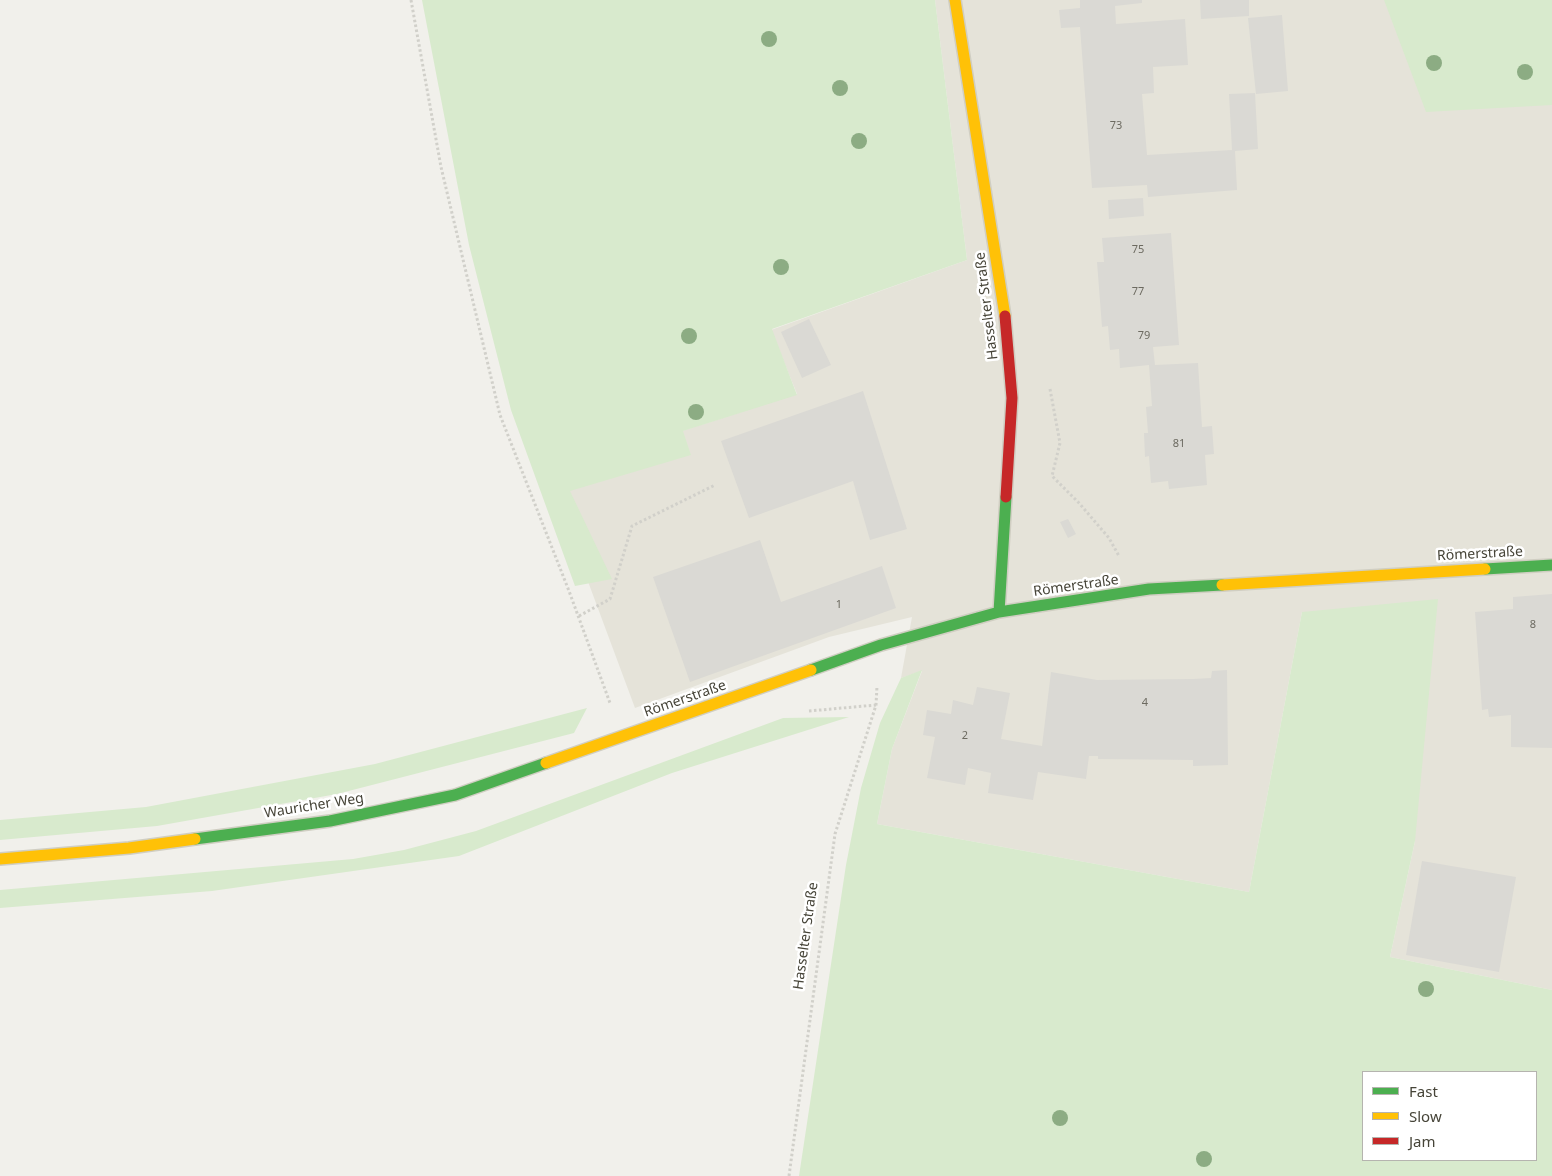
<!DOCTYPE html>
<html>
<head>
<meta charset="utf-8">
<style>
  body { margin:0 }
  #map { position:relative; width:1552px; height:1176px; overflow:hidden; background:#f1f0eb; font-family:"Noto Sans",sans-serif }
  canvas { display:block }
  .legend { position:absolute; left:1362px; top:1071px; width:175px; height:90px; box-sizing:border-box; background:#fff; border:1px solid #b5b4af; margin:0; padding:6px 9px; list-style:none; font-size:15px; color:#464438 }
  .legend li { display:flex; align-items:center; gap:10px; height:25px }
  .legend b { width:25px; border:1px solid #b5b4af }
</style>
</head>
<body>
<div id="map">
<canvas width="1552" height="1176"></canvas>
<ul class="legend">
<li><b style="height:6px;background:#4caf50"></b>Fast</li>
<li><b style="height:6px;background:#ffc107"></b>Slow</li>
<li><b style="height:6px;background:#c62828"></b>Jam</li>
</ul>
</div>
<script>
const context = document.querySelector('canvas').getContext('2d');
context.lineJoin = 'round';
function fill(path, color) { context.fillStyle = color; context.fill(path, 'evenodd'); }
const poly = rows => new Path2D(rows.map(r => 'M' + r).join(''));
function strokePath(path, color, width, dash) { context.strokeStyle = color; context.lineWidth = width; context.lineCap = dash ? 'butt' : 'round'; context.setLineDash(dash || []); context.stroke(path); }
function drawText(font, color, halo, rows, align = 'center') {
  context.font = font + ' "Noto Sans",sans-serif'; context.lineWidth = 5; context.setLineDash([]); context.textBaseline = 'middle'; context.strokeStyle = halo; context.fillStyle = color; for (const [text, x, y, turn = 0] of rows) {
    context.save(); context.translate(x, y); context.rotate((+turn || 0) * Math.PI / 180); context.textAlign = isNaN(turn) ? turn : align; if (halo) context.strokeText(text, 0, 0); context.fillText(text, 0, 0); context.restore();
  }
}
const residential = poly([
  [935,0,1552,0,1552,990,1390,957,1415,841,1302,612,1249,892,877,824,892,749,922,671,901,678,912,617,829,637,635,708,548,474,797,394,771,330,967,260]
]);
const green = poly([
  [422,0,935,0,967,260,772,329,797,395,683,431,691,455,570,491,612,579,575,586,511,410,469,245],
  [1384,0,1552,0,1552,105,1426,112],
  [1438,599,1415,841,1390,957,1552,990,1552,1176,799,1176,846,865,861,788,880,723,901,678,922,670,892,749,877,824,1249,892,1302,612],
  [1363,1072,1536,1072,1536,1160,1363,1160],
  [587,708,574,733,337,794,157,826,0,840,0,820,146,807,375,764],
  [849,717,672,773,459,856,212,891,0,908,0,890,353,859,404,850,476,831,783,718]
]);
const building = poly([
  [1080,0,1142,0,1142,3,1115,6,1116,24,1185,19,1188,65,1153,67,1154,93,1142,94,1147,155,1232,150,1229,94,1255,93,1258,149,1235,151,1237,190,1148,197,1147,185,1092,188,1080,27,1061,28,1059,10,1080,8],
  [1200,0,1249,0,1249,16,1201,19],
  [1282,15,1288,91,1256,94,1248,18],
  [1143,198,1144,216,1109,219,1108,200],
  [1171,233,1179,345,1153,347,1155,365,1198,363,1202,427,1212,426,1214,454,1205,455,1207,485,1169,489,1168,481,1151,483,1149,456,1145,457,1144,433,1148,433,1146,407,1152,406,1149,365,1120,368,1119,349,1110,350,1108,326,1102,327,1097,262,1104,262,1102,238],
  [809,319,831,365,802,378,781,332],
  [863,391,907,529,870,540,853,481,749,518,721,441],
  [1068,519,1076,534,1068,538,1060,522],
  [760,540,781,602,882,566,896,608,690,682,653,577],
  [1552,594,1552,748,1511,747,1511,715,1489,717,1488,709,1482,710,1475,612,1513,609,1513,597],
  [1227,670,1228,765,1193,766,1193,760,1098,759,1098,756,1089,756,1086,779,1038,772,1033,800,988,793,991,773,968,768,965,785,927,778,935,737,923,735,927,710,951,714,953,700,973,705,977,687,1010,693,1001,739,1042,746,1051,672,1097,680,1193,679,1211,678,1212,671],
  [1422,861,1516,877,1499,972,1406,955]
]);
const path = poly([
  [411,0,441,167,500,415,569,591,610,703],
  [1050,389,1060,443,1052,476,1079,503,1109,538,1119,556],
  [579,616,610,599,632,526,715,485],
  [809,711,876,705],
  [789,1176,835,834,876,705,877,686]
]);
const fast = poly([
  [1485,569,1552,565],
  [999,612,1006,497],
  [811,670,881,645,999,612,1149,589,1222,585],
  [195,839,330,821,455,795,546,763]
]);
const slow = poly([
  [955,0,1005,316],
  [1222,585,1485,569],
  [546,763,811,670],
  [0,859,129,848,195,839]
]);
const jam = poly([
  [1005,316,1012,398,1006,497]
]);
const trees = [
  [769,39],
  [1434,63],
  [1525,72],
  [840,88],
  [859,141],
  [781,267],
  [689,336],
  [696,412],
  [1426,989],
  [1060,1118],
  [1204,1159]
];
const numberNames = [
  ["73",1116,126],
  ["75",1138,250],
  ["77",1138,292],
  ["79",1144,336],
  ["81",1179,444],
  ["1",839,605],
  ["8",1533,625],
  ["4",1145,703],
  ["2",965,736]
];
const streetNames = [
  ["Hasselter Straße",987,306,-97],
  ["Römerstraße",1480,554,-3],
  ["Römerstraße",1076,586,-8],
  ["Römerstraße",685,699,-19],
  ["Wauricher Weg",314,806,-9],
  ["Hasselter Straße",806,936,-82]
];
fill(residential, '#e5e3d9');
fill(green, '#d8eacd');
fill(building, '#dad9d4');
strokePath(fast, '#d0cec2', 14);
strokePath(slow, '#d0cec2', 14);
strokePath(jam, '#d0cec2', 14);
strokePath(path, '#d1d0ca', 3, [2.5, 2.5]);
strokePath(fast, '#4caf50', 11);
strokePath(slow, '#ffc107', 11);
strokePath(jam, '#c62828', 11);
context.fillStyle = '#8cac83';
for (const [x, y] of trees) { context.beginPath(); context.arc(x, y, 8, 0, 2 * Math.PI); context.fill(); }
drawText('11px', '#6c6a60', null, numberNames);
drawText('14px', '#464438', '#fff', streetNames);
</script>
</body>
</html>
